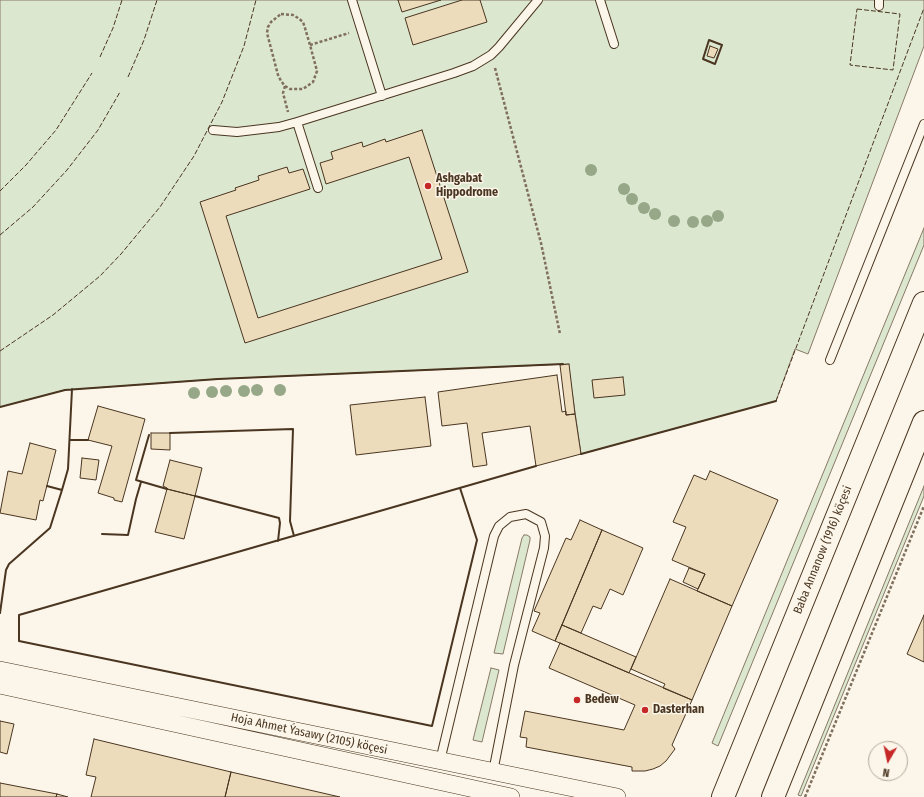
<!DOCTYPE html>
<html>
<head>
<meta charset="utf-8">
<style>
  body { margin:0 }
  #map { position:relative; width:924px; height:797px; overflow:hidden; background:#fbf6e9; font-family:"Fira Sans Condensed",sans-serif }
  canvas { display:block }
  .north { position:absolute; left:868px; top:741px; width:40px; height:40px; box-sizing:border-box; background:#fbf6e9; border:1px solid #b4a999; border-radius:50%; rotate:189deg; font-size:11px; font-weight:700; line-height:16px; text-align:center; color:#4a3520 }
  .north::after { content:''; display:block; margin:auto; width:14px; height:18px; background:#c62828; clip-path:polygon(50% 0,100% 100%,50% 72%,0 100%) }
</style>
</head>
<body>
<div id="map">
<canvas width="924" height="797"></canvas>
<div class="north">N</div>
</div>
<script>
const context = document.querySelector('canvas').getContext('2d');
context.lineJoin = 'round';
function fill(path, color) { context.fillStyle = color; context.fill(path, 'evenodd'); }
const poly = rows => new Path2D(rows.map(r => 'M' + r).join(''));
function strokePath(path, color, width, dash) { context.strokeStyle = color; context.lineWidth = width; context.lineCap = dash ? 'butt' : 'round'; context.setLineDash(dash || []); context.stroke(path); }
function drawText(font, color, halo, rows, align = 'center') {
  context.font = font + ' "Fira Sans Condensed",sans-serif'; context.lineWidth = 3; context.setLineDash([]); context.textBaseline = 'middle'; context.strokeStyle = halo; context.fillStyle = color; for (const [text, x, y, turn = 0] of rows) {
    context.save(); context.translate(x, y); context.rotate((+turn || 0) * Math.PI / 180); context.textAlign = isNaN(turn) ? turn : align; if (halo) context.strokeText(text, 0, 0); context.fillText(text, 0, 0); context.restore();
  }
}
const green = poly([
  [0,0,924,0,924,46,808,354,795,349,776,401,581,454,568,364,218,379,65,390,0,407,0,0],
  [924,228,924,245,718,746,712,743,924,228],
  [924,486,924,496,801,796,798,795,924,486],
  [524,535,527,535,530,537,530,540,503,654,494,653,522,538,524,535],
  [491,668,499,670,482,742,473,740,491,668]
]);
const building = poly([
  [398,0,441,0,402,12,398,0],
  [462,0,480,0,487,22,413,45,405,18,462,0],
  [710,46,718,49,714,58,707,56,710,46],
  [422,130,468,272,245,343,200,202,236,190,235,188,259,180,258,176,287,167,289,173,303,169,310,189,226,216,258,318,442,259,409,157,326,184,320,163,333,159,331,152,362,142,363,147,385,139,386,142,422,130],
  [569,364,575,414,566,415,560,365,569,364],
  [557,375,562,412,566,411,566,415,575,414,581,454,536,466,530,426,482,433,487,465,473,467,467,423,442,426,438,392,557,375],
  [623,377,625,395,594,398,592,380,623,377],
  [425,397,431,446,356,455,350,405,425,397],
  [98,406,145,419,122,502,114,500,114,498,98,493,112,446,88,440,98,406],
  [151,433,170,433,170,450,151,449,151,433],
  [30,443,56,450,43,501,40,500,36,520,0,513,8,471,22,474,30,443],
  [82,458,99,460,96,480,80,478,82,458],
  [170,460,202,468,195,496,167,489,167,488,163,486,170,460],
  [710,471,778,500,732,606,697,591,705,574,672,560,686,527,673,522,694,475,706,480,710,471],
  [167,489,195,496,184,539,155,532,167,489],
  [580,520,602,530,555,641,532,631,540,613,534,611,566,538,571,540,580,520],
  [602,530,643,548,623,595,610,589,601,609,593,606,581,633,562,625,602,530],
  [689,568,705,574,698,589,683,582,689,568],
  [670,579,732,606,692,700,663,688,665,684,631,669,670,579],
  [924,615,924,662,907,654,924,615],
  [562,625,636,657,629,673,555,641,562,625],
  [560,643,692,700,672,745,675,749,666,761,660,766,653,769,645,771,632,771,632,767,526,747,527,738,520,737,525,711,624,730,635,705,549,668,560,643],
  [0,721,14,724,7,754,0,752,0,721],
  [94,739,231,772,225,797,91,797,96,777,86,775,94,739],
  [231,772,340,797,225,797,231,772],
  [0,783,57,794,56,797,0,797,0,783],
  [57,794,68,797,56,797,57,794]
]);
const path = poly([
  [281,14,293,15,298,18,303,22,305,28,310,45,317,71,313,82,303,89,290,89,285,86,281,81,278,75,267,33,268,27,271,22,281,14],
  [310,45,349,33],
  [495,68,541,243,560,334],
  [285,86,283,93,288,112],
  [805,797,924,506]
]);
const lane = poly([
  [352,0,382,96],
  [600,0,614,44],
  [879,6,879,0],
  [297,122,318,188],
  [213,130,237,132,279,127,297,122,454,73,473,66,491,55,499,47,538,0],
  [830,360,924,124],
  [440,761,494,536,499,526,510,517,526,514,541,522,545,536,544,548,514,665,493,772]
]);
const street = poly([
  [0,670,617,797],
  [0,685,511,797]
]);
const primary = poly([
  [723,797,924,303],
  [773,797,924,422]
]);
const fence = poly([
  [857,9,900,14,893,70,850,65,857,9],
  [100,57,113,28,122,0],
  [128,77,144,40,157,0],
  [0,191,26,165,56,130,92,73],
  [0,235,33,207,67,170,98,130,120,92],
  [0,351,53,315,100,276,121,254,160,207,194,156,222,102,244,46,256,0],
  [776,401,924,8]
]);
const wall = poly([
  [709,40,722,45,715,64,703,59,709,40],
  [0,407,65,390,218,379,563,364],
  [170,433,293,429,290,521,294,536],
  [149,435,136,480,167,489],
  [70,440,88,440],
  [581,454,776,401],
  [47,486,62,490],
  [460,488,477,540,432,726,19,641,19,615,536,466],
  [195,496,279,518,280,523,278,541],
  [102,534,128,535,136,499,141,482],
  [0,613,6,570,9,564,50,528,62,490,68,469,72,389]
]);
const trees = [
  [591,170],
  [624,189],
  [632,199],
  [644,208],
  [655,214],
  [718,216],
  [674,221],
  [707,221],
  [693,222],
  [257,390],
  [280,390],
  [226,391],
  [244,391],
  [212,392],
  [194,393]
];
const markers = [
  [428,186,4,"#c62828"],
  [577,700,4,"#c62828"],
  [645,710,4,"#c62828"]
];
const poiNames = [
  ["Ashgabat",436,179],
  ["Hippodrome",436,193],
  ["Bedew",585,700],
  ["Dasterhan",653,710]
];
const streetNames = [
  ["Baba Annanow (1916) köçesi",823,550,-68],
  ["Hoja Ahmet Ýasawy (2105) köçesi",309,734,12]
];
fill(green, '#dce7d0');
strokePath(green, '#887966', 1);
fill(building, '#ecdcbc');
strokePath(building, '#4a3520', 1);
strokePath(lane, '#4a3520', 10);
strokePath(street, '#4a3520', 18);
strokePath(primary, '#4a3520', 24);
strokePath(path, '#7f6f5c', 2.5, [3, 2]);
strokePath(lane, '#fbf6e9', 8);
strokePath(street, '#fbf6e9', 17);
strokePath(primary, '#fbf6e9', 22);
strokePath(fence, '#4a3520', 1, [5, 2]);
strokePath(wall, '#4a3520', 2);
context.fillStyle = '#96a887';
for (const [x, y] of trees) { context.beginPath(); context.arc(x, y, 6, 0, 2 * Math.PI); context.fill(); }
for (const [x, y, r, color] of markers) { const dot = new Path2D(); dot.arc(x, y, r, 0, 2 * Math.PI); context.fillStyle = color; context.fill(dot); strokePath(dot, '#fbf6e9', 1.5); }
drawText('bold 12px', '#4a3520', '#fbf6e9', poiNames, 'left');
drawText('12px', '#4a3520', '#fbf6e9', streetNames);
</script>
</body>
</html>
